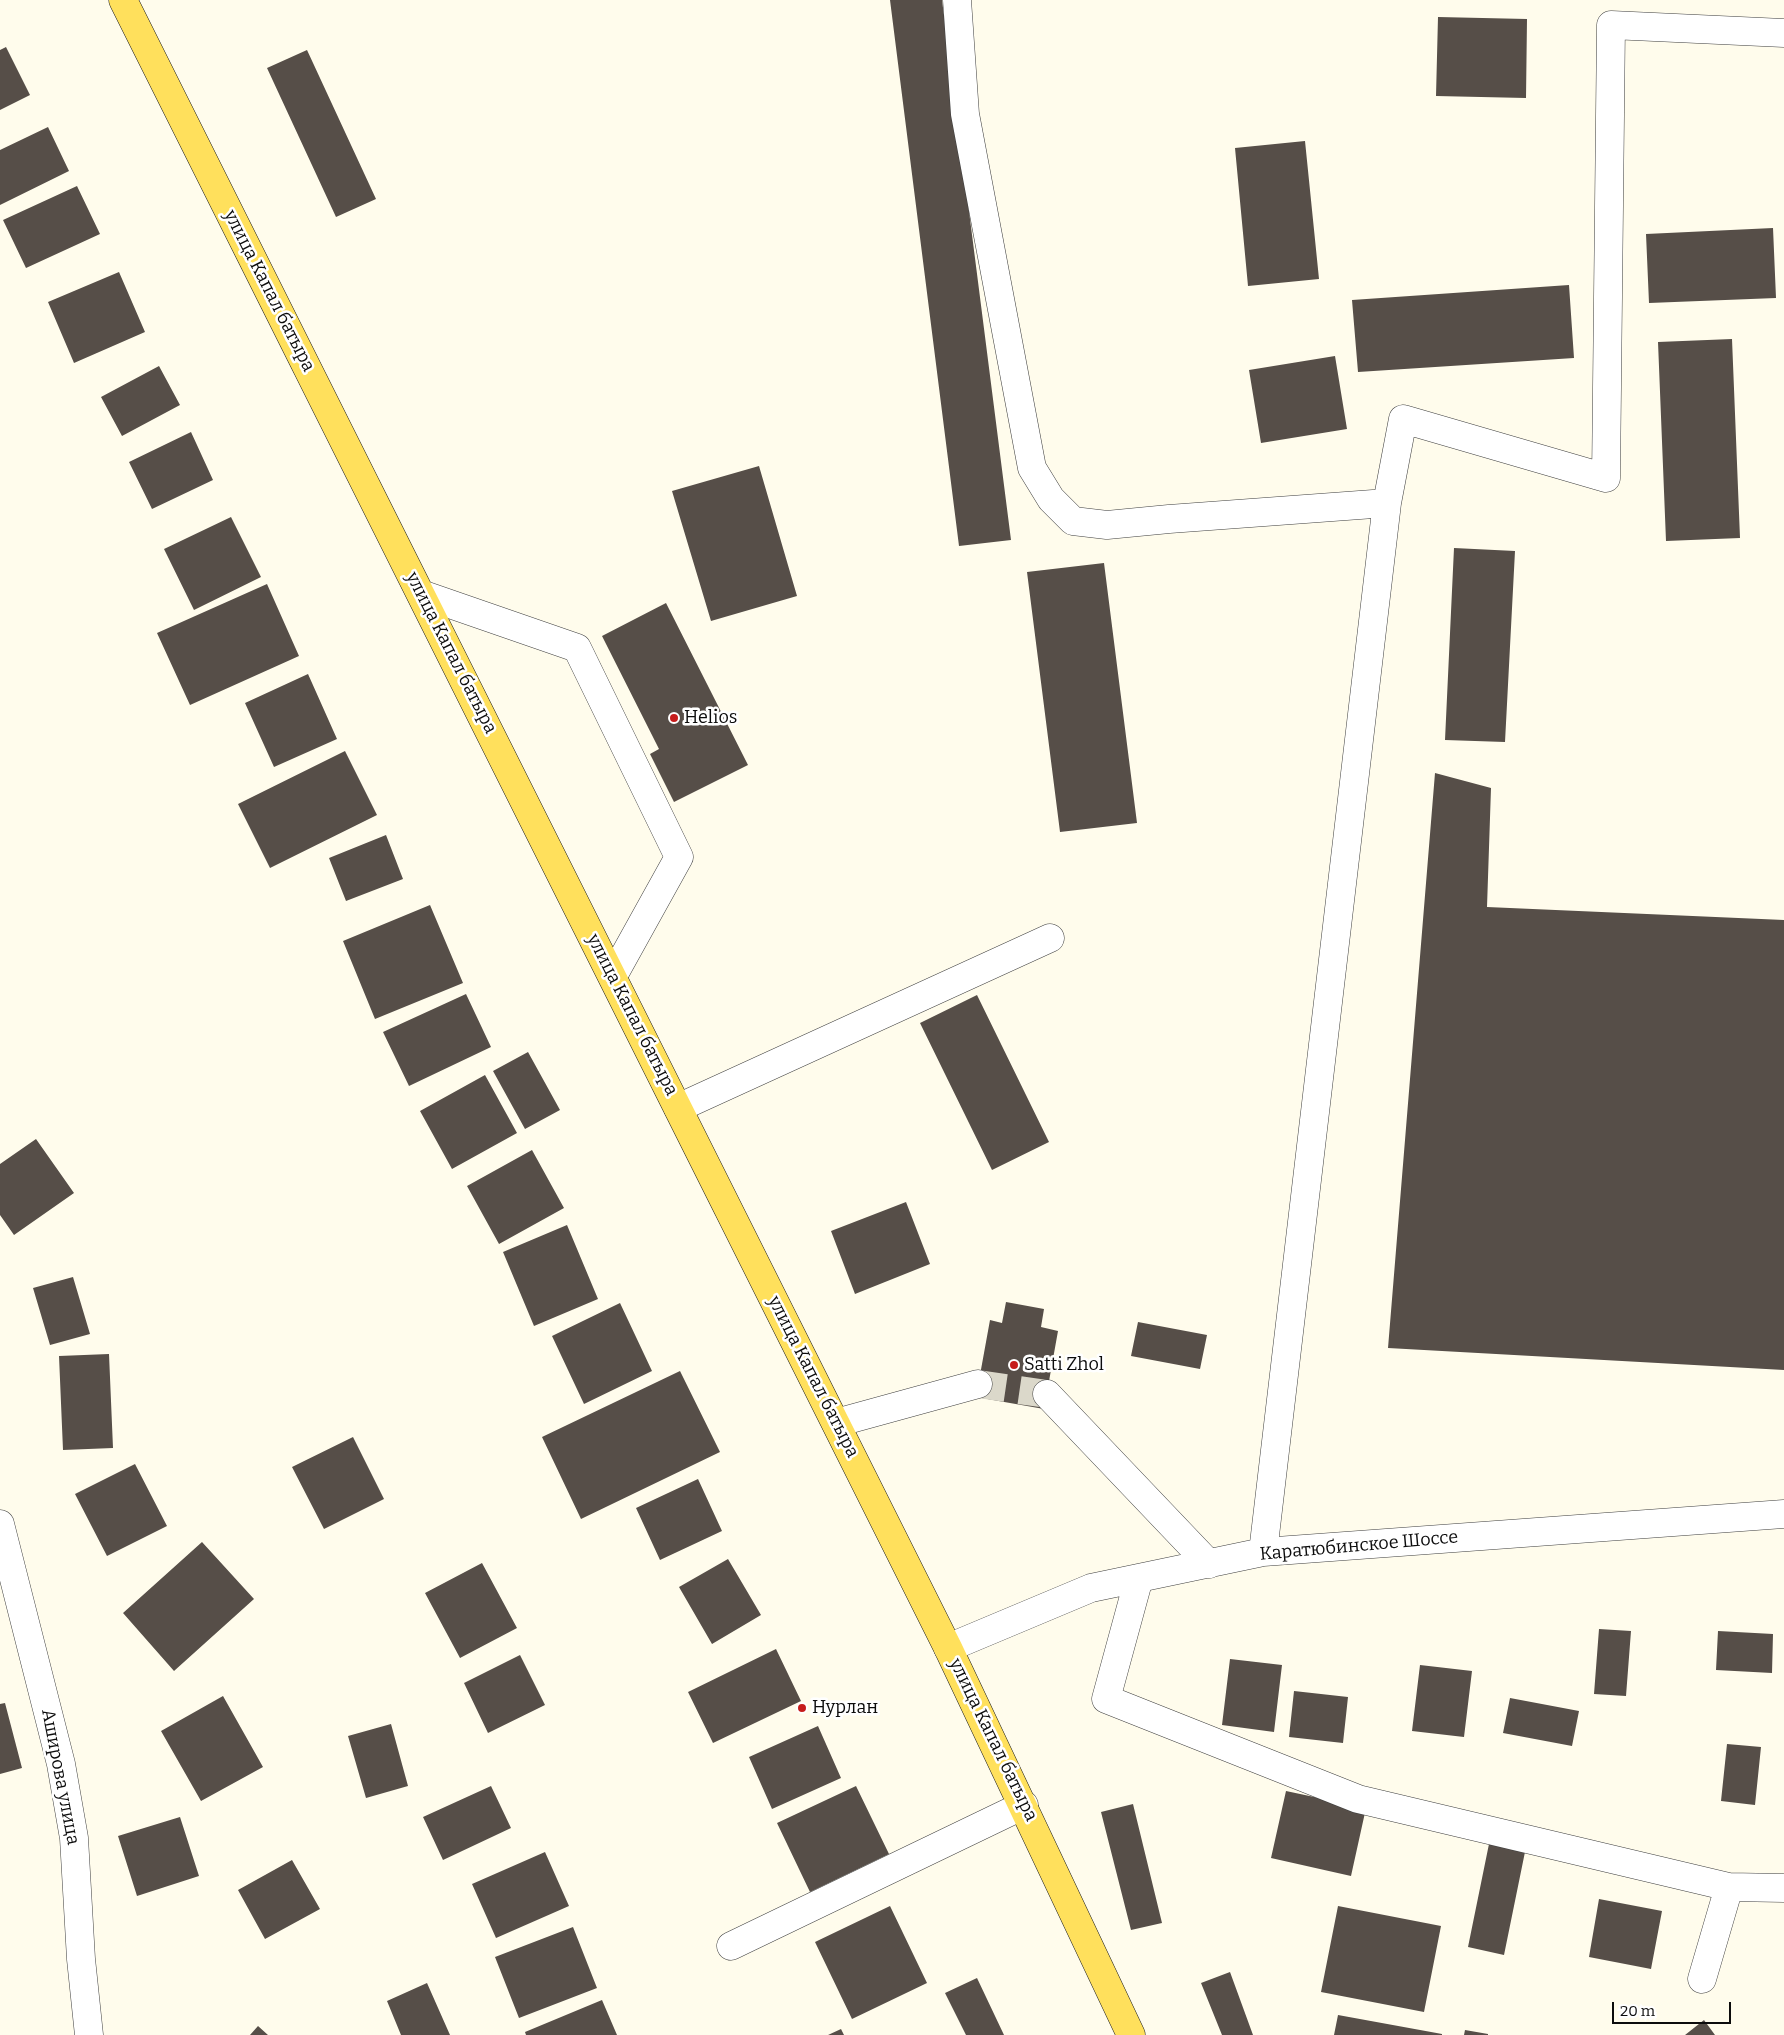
<!DOCTYPE html>
<html>
<head>
<meta charset="utf-8">
<style>
  body { margin:0 }
  #map { position:relative; width:1784px; height:2035px; overflow:hidden; background:#fffcec; font-family:Bitter,serif }
  canvas { display:block }
  .scale { position:absolute; left:1612px; top:2002px; width:119px; height:22px; box-sizing:border-box; border:2px solid #0c0c0c; border-top:0; padding-left:6px; font-size:15px; line-height:18px; white-space:nowrap; color:#0c0c0c; -webkit-text-stroke:4px #fff; paint-order:stroke }
</style>
</head>
<body>
<div id="map">
<canvas width="1784" height="2035"></canvas>
<div class="scale">20 m</div>
</div>
<script>
const context = document.querySelector('canvas').getContext('2d');
context.lineJoin = 'round';
function fill(path, color) { context.fillStyle = color; context.fill(path, 'evenodd'); }
const poly = rows => new Path2D(rows.map(r => 'M' + r).join(''));
function strokePath(path, color, width, dash) { context.strokeStyle = color; context.lineWidth = width; context.lineCap = dash ? 'butt' : 'round'; context.setLineDash(dash || []); context.stroke(path); }
function drawText(font, color, halo, rows, align = 'center') {
  context.font = font + ' Bitter,serif'; context.lineWidth = 5; context.setLineDash([]); context.textBaseline = 'middle'; context.strokeStyle = halo; context.fillStyle = color; for (const [text, x, y, turn = 0] of rows) {
    context.save(); context.translate(x, y); context.rotate((+turn || 0) * Math.PI / 180); context.textAlign = isNaN(turn) ? turn : align; if (halo) context.strokeText(text, 0, 0); context.fillText(text, 0, 0); context.restore();
  }
}
const building = poly([
  [890,0,942,0,1011,540,959,546],
  [1438,17,1527,19,1526,98,1436,96],
  [6,47,30,95,0,110,0,50],
  [307,50,376,199,336,217,267,68],
  [48,127,69,171,0,205,0,150],
  [1305,141,1319,279,1248,286,1235,148],
  [77,186,100,234,26,268,3,220],
  [1773,228,1776,298,1649,303,1646,234],
  [119,272,145,332,74,363,48,302],
  [1569,285,1574,358,1358,372,1352,300],
  [1732,339,1740,538,1666,541,1658,342],
  [1335,356,1347,429,1261,443,1249,370],
  [159,366,180,405,122,436,101,397],
  [191,432,213,480,152,509,129,462],
  [759,466,797,596,711,621,672,491],
  [231,517,261,577,194,610,164,549],
  [1454,548,1515,551,1505,742,1445,740],
  [1104,563,1137,823,1060,832,1027,572],
  [267,584,299,656,190,705,157,633],
  [666,603,748,765,674,802,650,754,659,749,602,636],
  [308,674,337,739,274,767,245,703],
  [345,751,377,815,270,868,238,804],
  [1435,773,1491,788,1487,907,1784,920,1784,1370,1388,1348],
  [386,835,403,879,346,901,329,858],
  [430,905,463,983,375,1019,343,941],
  [466,994,491,1047,409,1086,383,1032],
  [977,995,1049,1142,992,1170,920,1023],
  [528,1052,560,1110,525,1129,493,1071],
  [485,1075,517,1133,452,1169,420,1111],
  [36,1139,74,1193,14,1235,0,1215,0,1164],
  [532,1150,564,1208,499,1244,467,1186],
  [906,1202,930,1264,855,1294,831,1231],
  [567,1225,598,1299,534,1326,503,1252],
  [73,1277,90,1334,50,1345,33,1288],
  [1006,1302,1044,1309,1041,1327,1058,1331,1044,1409,976,1397,990,1320,1002,1323],
  [620,1303,652,1371,584,1404,552,1336],
  [1138,1322,1207,1335,1200,1369,1131,1356],
  [109,1354,113,1448,63,1450,59,1356],
  [680,1371,720,1452,581,1519,542,1437],
  [353,1437,384,1499,324,1529,292,1467],
  [135,1464,167,1526,107,1556,75,1494],
  [698,1479,722,1531,660,1560,636,1508],
  [202,1542,254,1599,174,1671,123,1613],
  [728,1559,761,1615,712,1644,679,1587],
  [482,1563,517,1628,460,1658,425,1593],
  [1599,1629,1631,1631,1626,1696,1594,1694],
  [1718,1631,1773,1634,1772,1673,1716,1670],
  [776,1649,801,1701,713,1743,688,1692],
  [520,1655,545,1705,488,1733,464,1683],
  [1230,1659,1282,1665,1274,1732,1222,1725],
  [1420,1665,1472,1671,1464,1737,1412,1731],
  [1294,1691,1348,1697,1343,1743,1289,1737],
  [223,1696,263,1767,201,1801,161,1731],
  [1510,1698,1579,1711,1572,1746,1503,1733],
  [5,1703,22,1768,0,1774,0,1704],
  [391,1724,408,1786,366,1798,348,1736],
  [818,1726,841,1778,772,1809,749,1757],
  [1727,1744,1761,1747,1755,1805,1721,1801],
  [491,1786,511,1828,443,1860,423,1817],
  [856,1786,889,1854,810,1892,777,1823],
  [1286,1791,1366,1808,1351,1876,1271,1858],
  [1133,1804,1162,1923,1131,1930,1101,1812],
  [180,1817,199,1876,137,1896,118,1836],
  [1490,1839,1526,1847,1504,1955,1468,1947],
  [545,1852,569,1906,496,1938,472,1884],
  [292,1860,320,1909,265,1939,238,1890],
  [1599,1899,1662,1911,1651,1969,1589,1957],
  [890,1906,927,1983,852,2019,815,1942],
  [1338,1906,1441,1926,1424,2012,1321,1992],
  [573,1927,597,1988,519,2018,495,1957],
  [1230,1972,1253,2035,1222,2035,1201,1983],
  [977,1978,1004,2035,966,2035,945,1993],
  [427,1983,450,2035,401,2035,387,2001],
  [602,2000,617,2035,526,2035,525,2032],
  [1338,2015,1442,2034,1442,2035,1334,2035],
  [1704,2020,1715,2035,1685,2035],
  [258,2026,268,2035,250,2035],
  [841,2029,844,2035,828,2035],
  [1465,2030,1488,2034,1488,2035,1464,2035]
]);
const minorTunnel = poly([
  [978,1384,1047,1394]
]);
const minor = poly([
  [957,0,965,114,1032,468,1051,499,1073,521,1107,525,1169,519,1387,503],
  [421,594,577,648,679,857,613,976],
  [678,1108,1050,938],
  [1047,1394,1209,1564],
  [836,1423,978,1384],
  [0,1524,61,1764,74,1838,81,1959,89,2035],
  [1263,1552,1387,503,1403,419,1606,478,1611,25,1784,33],
  [1139,1578,1106,1699,1358,1799,1729,1887,1784,1888],
  [948,1648,1091,1588,1263,1552,1784,1514],
  [731,1946,1024,1805],
  [1702,1979,1729,1887]
]);
const major = poly([
  [123,0,948,1648,1131,2035]
]);
const markers = [
  [674,718,5,"#c61c1b"],
  [1014,1365,5,"#c61c1b"],
  [802,1708,5,"#c61c1b"]
];
const streetNames = [
  ["улица Капал батыра",269,291,63],
  ["улица Капал батыра",451,653,63],
  ["улица Капал батыра",632,1015,63],
  ["улица Капал батыра",813,1377,63],
  ["Каратюбинское Шоссе",1359,1546,-5],
  ["улица Капал батыра",993,1740,64],
  ["Аширова улица",60,1777,79]
];
const poiNames = [
  ["Helios",684,718],
  ["Satti Zhol",1024,1365],
  ["Нурлан",812,1708]
];
fill(building, '#564e48');
strokePath(minorTunnel, '#dbd8ca', 28, [28, 14]);
strokePath(minor, '#3f3f3f', 29);
strokePath(major, '#1d1d1d', 29);
strokePath(minor, '#fff', 28);
strokePath(major, '#ffe05c', 28);
for (const [x, y, r, color] of markers) { const dot = new Path2D(); dot.arc(x, y, r, 0, 2 * Math.PI); context.fillStyle = color; context.fill(dot); strokePath(dot, '#fff', 2); }
drawText('18px', '#0c0c0c', '#fff', streetNames);
drawText('18px', '#0c0c0c', '#fff', poiNames, 'left');
</script>
</body>
</html>
